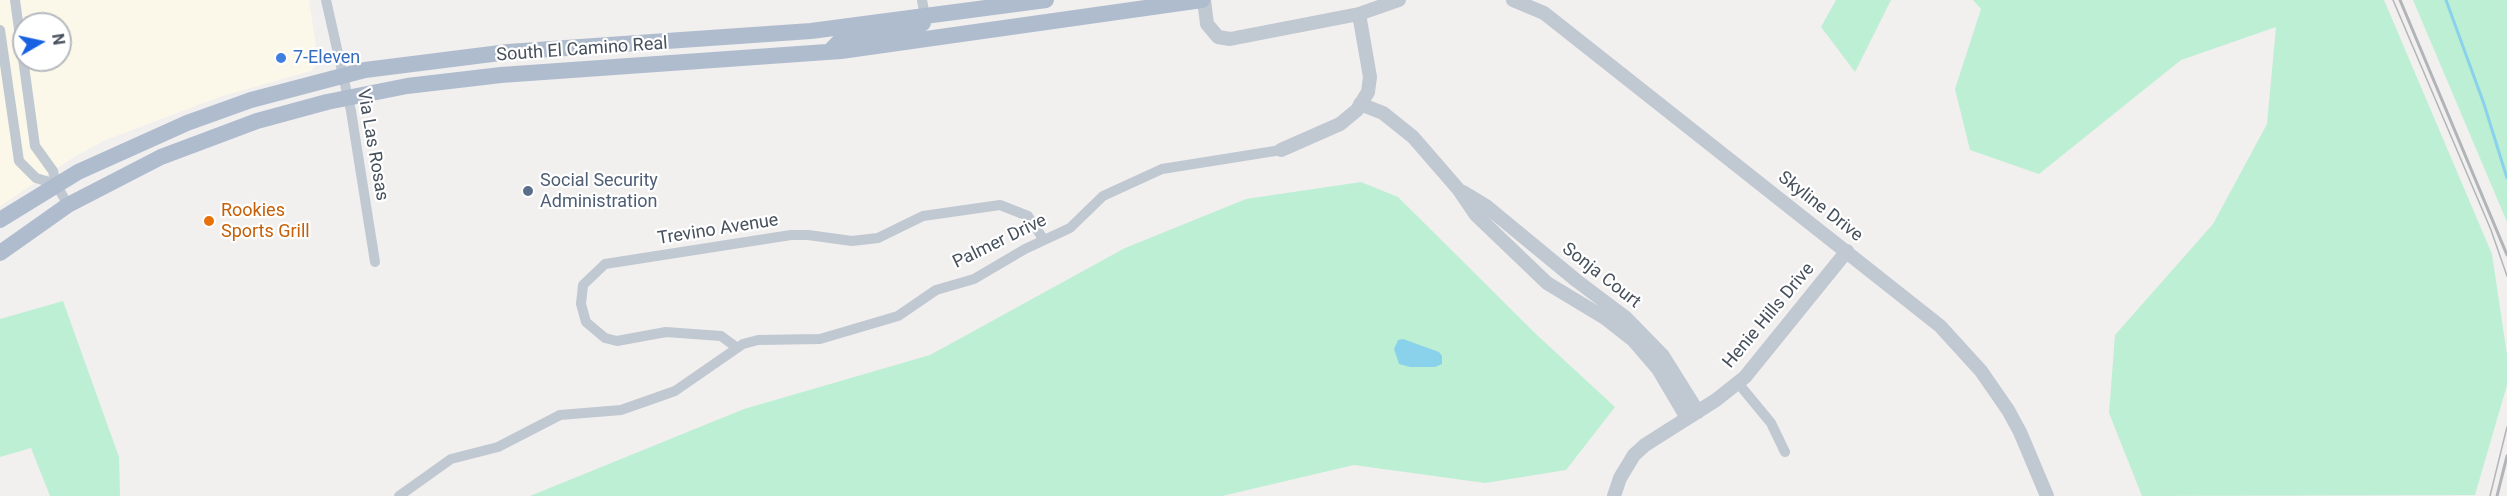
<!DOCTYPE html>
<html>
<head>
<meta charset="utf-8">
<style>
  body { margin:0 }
  #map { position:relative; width:2507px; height:496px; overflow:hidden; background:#f2efef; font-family:Roboto,sans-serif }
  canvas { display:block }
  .north { position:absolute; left:12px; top:12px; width:60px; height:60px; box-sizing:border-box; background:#fff; border:2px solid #b5b9be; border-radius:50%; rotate:81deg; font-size:16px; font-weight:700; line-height:24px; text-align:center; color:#47515d }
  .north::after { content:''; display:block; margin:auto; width:21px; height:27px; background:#1862e2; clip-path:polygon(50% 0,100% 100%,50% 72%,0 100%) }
</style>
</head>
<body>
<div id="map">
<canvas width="2507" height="496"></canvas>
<div class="north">N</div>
</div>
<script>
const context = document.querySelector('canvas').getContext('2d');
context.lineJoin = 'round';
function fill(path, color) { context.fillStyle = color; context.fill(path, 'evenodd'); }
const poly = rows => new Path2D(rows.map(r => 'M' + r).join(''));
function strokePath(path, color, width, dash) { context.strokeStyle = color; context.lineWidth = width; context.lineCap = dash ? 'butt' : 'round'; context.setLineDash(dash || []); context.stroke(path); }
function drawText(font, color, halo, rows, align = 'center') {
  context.font = font + ' Roboto,sans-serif'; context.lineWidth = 4.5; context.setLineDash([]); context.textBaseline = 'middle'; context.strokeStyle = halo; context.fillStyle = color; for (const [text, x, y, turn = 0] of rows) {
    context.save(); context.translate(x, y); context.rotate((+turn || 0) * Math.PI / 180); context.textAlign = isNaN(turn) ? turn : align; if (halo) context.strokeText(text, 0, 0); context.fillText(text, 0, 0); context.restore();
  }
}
const commercial = poly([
  [0,0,309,0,318,60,311,71,222,96,103,141,74,157,0,206],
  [24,24,60,24,60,60,24,60]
]);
const green = poly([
  [1836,0,1891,0,1855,72,1821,27],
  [1973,0,2384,0,2492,254,2507,355,2507,385,2475,495,2142,496,2109,413,2115,335,2213,224,2267,124,2276,27,2181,60,2039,174,1970,150,1955,89,1981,9],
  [2413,0,2507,0,2507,222],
  [1361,182,1398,197,1538,336,1615,407,1566,470,1485,483,1354,465,1222,496,530,496,744,409,930,355,1125,248,1246,199],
  [63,301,119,457,120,496,50,496,31,448,0,457,0,319]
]);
const water = poly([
  [1403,339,1439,352,1442,356,1442,364,1435,367,1410,367,1399,364,1394,349,1398,340]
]);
const stream = poly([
  [2446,0,2484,104,2507,178]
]);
const minor = poly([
  [15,0,35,146,53,171,56,184,68,205],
  [326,0,351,111,375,262],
  [922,0,925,16],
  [0,30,19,161,36,178,56,184],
  [736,347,721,336,666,332,617,341,605,338,586,322,581,304,583,285,605,264,791,235,808,235,852,241,878,238,923,216,1000,205,1028,216,1044,240],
  [1738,383,1771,423,1785,452],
  [399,496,451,459,498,447,560,415,621,410,675,391,743,344,758,340,820,339,898,316,936,290,974,279,1025,249,1070,228,1103,196,1162,169,1281,150]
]);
const tertiary = poly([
  [1204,0,1207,24,1218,37,1230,39,1359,14,1399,0],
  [1513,0,1544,13,1940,326,1981,371,2008,410,2020,432,2047,496],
  [1360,104,1383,113,1413,137,1459,190,1476,215,1547,283,1605,318,1633,340,1658,369,1687,418],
  [1281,150,1340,124,1357,110,1368,92,1370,77,1359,14],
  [1463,192,1486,206,1577,281,1625,317,1663,356,1698,412],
  [1614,496,1620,478,1634,455,1645,445,1716,400,1745,377,1847,251]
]);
const primary = poly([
  [830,51,841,40,906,30,923,23],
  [0,220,78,172,187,123,251,100,365,70,508,52,811,31,1046,0],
  [0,253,68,205,161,157,257,121,327,102,407,86,501,75,841,51,1202,0]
]);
const tram = poly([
  [2393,0,2491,230,2507,276],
  [2490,496,2507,427]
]);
const rail = poly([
  [2400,0,2507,255],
  [2497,496,2507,456]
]);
const markers = [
  [281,58,6,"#3f7fe0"],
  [528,191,6,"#5c6f8a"],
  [209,221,6,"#e8710a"]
];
const streetNames = [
  ["South El Camino Real",582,50,-4],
  ["Via Las Rosas",372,145,80],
  ["Skyline Drive",1820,207,38],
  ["Trevino Avenue",718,230,-9],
  ["Palmer Drive",1000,242,-26],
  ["Sonja Court",1601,276,38],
  ["Henie Hills Drive",1769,316,-50]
];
const shopNames = [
  ["7-Eleven",293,58]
];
const serviceNames = [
  ["Social Security",540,181],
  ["Administration",540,202]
];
const foodNames = [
  ["Rookies",221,211],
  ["Sports Grill",221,232]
];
fill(commercial, '#fcf8e9');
fill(green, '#bdefd4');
fill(water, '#8ad1ec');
strokePath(stream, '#8ad1ec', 3);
strokePath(minor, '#c0c8d1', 10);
strokePath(tertiary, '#c0c8d1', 14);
strokePath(primary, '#afbcce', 16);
strokePath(tram, '#b1b4b9', 1.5);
strokePath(rail, '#b1b4b9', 3);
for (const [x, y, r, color] of markers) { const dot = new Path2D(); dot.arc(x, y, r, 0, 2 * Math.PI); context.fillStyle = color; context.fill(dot); strokePath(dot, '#fff', 2); }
drawText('18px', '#47515d', '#fff', streetNames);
drawText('18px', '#366cbe', '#fff', shopNames, 'left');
drawText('18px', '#4e5e75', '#fff', serviceNames, 'left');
drawText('18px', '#c56008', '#fff', foodNames, 'left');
</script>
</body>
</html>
